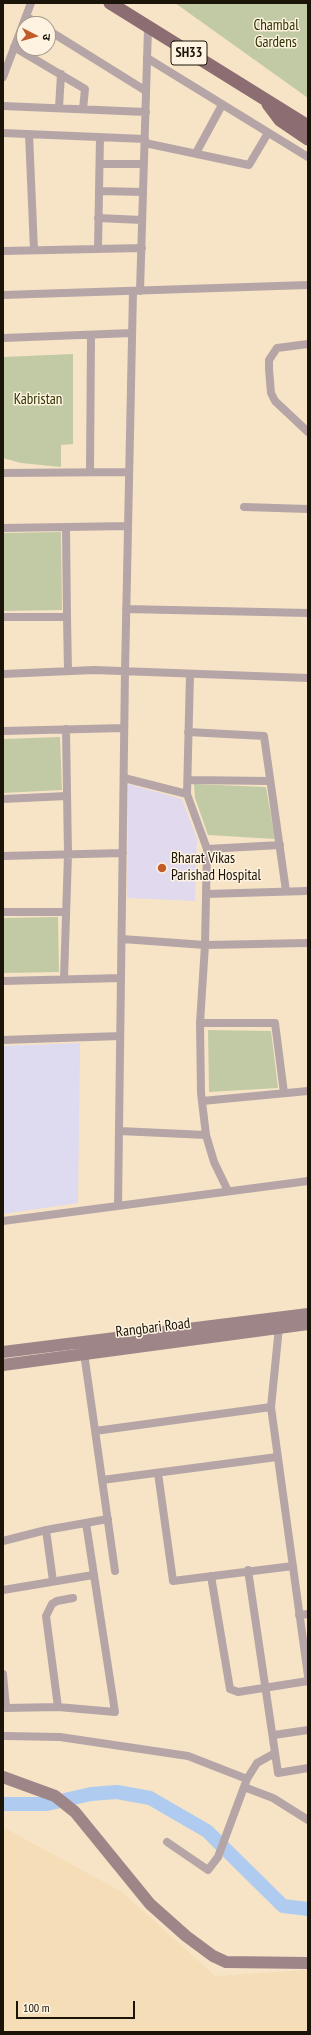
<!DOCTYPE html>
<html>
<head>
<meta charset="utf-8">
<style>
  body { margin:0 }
  #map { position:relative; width:311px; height:2035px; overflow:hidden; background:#f7e4c6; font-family:"PT Sans Narrow","Noto Sans Devanagari",sans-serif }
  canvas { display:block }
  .frame { position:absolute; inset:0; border:4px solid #1b1409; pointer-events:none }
  .north { position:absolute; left:16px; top:16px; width:40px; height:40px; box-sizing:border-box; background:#fef3e0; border:1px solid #a39a8a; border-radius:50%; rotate:96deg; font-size:11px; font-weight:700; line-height:16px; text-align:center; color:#1b1409 }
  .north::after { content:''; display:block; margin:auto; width:14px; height:18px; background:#c25d2a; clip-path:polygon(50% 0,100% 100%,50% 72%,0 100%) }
  .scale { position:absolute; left:16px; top:2001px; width:119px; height:18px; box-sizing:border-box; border:2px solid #1b1409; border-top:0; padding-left:5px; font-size:12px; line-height:14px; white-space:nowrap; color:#1b1409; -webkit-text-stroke:3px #fef3e0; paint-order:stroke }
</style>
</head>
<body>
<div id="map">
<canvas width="311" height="2035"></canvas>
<div class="frame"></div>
<div class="north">उ</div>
<div class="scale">100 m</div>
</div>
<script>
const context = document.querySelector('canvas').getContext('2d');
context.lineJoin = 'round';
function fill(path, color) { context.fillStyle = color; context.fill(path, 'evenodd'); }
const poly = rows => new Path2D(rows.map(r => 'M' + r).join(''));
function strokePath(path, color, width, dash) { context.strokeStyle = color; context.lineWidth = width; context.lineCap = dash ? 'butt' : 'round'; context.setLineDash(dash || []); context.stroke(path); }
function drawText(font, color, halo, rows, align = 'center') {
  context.font = font + ' "PT Sans Narrow",sans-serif'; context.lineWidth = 3; context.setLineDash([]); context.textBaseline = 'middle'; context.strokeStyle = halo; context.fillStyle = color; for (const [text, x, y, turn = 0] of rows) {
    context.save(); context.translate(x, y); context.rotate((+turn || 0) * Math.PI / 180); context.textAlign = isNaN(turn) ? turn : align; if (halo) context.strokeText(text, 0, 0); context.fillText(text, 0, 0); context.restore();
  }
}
const built = poly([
  [3,1827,122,1892,215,1976,308,1970,308,2032,3,2032]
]);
const education = poly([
  [80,1043,78,1203,3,1214,3,1046]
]);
const medical = poly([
  [128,784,182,799,197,839,195,901,127,898]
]);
const green = poly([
  [175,3,308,3,308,98],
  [73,354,73,444,61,445,61,467,21,463,3,458,3,357],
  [61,532,62,610,3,611,3,533],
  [60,737,62,790,3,793,3,739],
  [194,784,266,787,275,839,208,835,195,798],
  [58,917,59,972,3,973,3,918],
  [208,1030,271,1031,278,1088,209,1092]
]);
const river = poly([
  [3,1804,47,1804,91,1794,117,1792,150,1798,207,1831,283,1906,308,1909]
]);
const street = poly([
  [26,16,38,24],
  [48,30,146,91],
  [14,47,85,89,83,109],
  [147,58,308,157],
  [3,77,31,3],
  [3,106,146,112],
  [59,108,61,74],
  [3,133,145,139],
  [29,134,34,250],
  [145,143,249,165,268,133],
  [196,153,222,105],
  [100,164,144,164],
  [99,191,143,192],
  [98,218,142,220],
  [98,249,100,137],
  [3,251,142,248],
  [140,291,148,28],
  [3,295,308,285],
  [3,338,132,333],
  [308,344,277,348,269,360,269,369,271,393,275,401,308,432],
  [90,472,91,335],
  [3,473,129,472],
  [244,507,308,509],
  [3,528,128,526],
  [126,609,308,613],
  [3,617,67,617,66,527],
  [67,617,68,671],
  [3,674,94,670,308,678],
  [190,674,187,794,207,849,205,945,200,1023,201,1093,206,1135,214,1162,228,1191],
  [3,731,124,728],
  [188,732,264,736,286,891],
  [124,778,187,794],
  [188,780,270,781],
  [3,799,67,796],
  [207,849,280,845],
  [3,856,123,853],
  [206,894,306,891],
  [3,912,66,912],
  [122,939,205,945,308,943],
  [64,979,68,854,66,729],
  [3,981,121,978],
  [200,1023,275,1023,284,1093],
  [3,1040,120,1036],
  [202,1101,308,1091],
  [119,1131,206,1135],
  [118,1206,125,671,133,291],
  [3,1221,308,1181],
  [279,1327,271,1407,308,1676],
  [84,1353,115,1571],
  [95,1431,271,1407],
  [158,1473,173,1581,293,1566],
  [102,1480,277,1457],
  [46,1530,53,1581],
  [3,1541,46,1530,108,1519],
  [248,1570,278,1773,308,1768],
  [211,1576,230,1689,238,1692,308,1681],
  [3,1590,93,1575],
  [299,1615,308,1614],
  [3,1674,6,1708,58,1707,115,1712,86,1523],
  [58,1707,46,1616,52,1604,57,1601,73,1598],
  [274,1735,308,1730],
  [6,1736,60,1737,188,1756,247,1779],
  [244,1787,273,1798,308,1820],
  [167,1842,208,1870,218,1857,247,1779,257,1763,275,1753]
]);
const secondary = poly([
  [3,1352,308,1314],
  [3,1365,308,1324],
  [3,1777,55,1796,75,1812,150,1904,186,1936,213,1956,226,1962,308,1963]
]);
const primary = poly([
  [110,3,308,126],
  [268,104,280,120,308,139]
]);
const markers = [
  [162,868,5,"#c25d2a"]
];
const shields = [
  [189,53,36]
];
const shieldNames = [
  ["SH33",189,53]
];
const parkNames = [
  ["Chambal",276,26],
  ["Gardens",276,43],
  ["Kabristan",38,400]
];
const poiNames = [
  ["Bharat Vikas",171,859],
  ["Parishad Hospital",171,876]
];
const streetNames = [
  ["Rangbari Road",153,1328,-7]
];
fill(built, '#f4ddb7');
fill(education, '#dedaef');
fill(medical, '#e1d9ee');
fill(green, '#c2caa5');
strokePath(river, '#afccf0', 14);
strokePath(street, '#b6a5a7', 8);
strokePath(secondary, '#9e8588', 12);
strokePath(primary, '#8c6e72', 13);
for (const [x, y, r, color] of markers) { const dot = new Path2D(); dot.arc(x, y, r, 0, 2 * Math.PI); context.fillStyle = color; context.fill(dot); strokePath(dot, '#fef3e0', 1.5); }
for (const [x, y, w] of shields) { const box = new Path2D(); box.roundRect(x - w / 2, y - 12, w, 24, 3); context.fillStyle = '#fef3e0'; context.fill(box); strokePath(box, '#1b1409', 1); }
drawText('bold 14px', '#1b1409', null, shieldNames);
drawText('15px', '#2d3401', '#fef3e0', parkNames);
drawText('15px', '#1b1409', '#fef3e0', poiNames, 'left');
drawText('15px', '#1b1409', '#fef3e0', streetNames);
</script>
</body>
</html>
